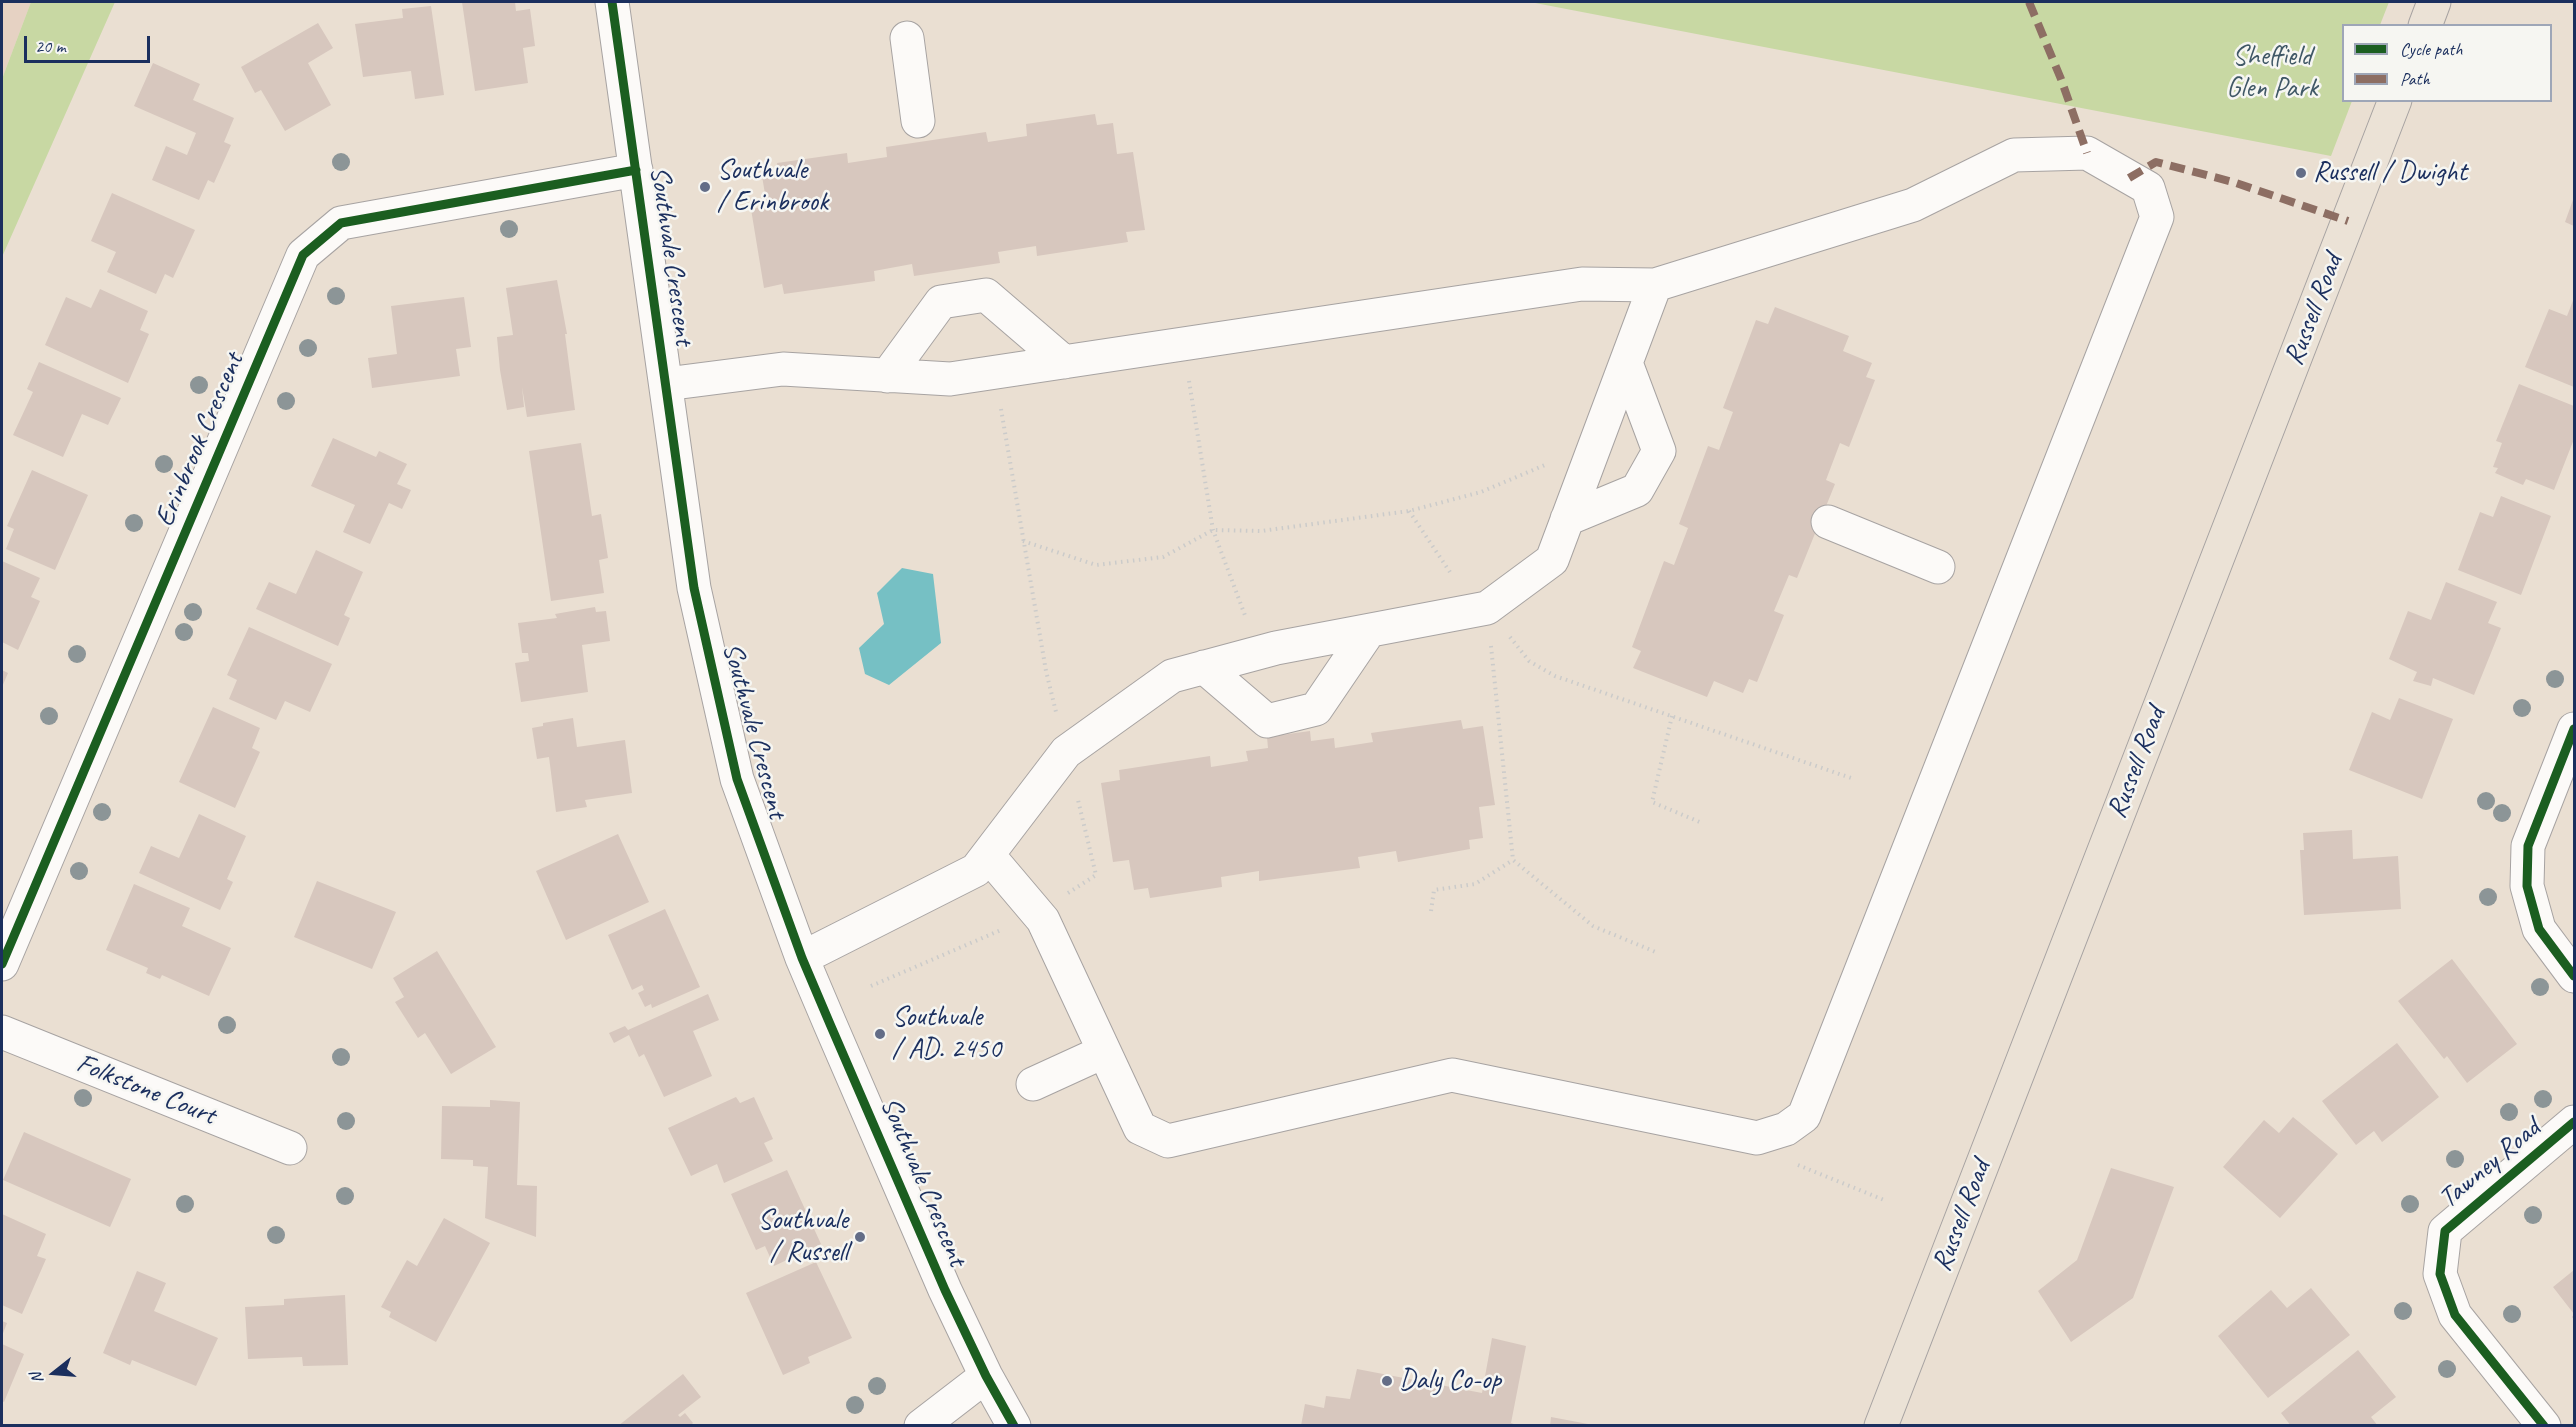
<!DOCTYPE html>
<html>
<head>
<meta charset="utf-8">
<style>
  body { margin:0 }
  #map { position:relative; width:2576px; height:1427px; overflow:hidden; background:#eadfd2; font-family:Caveat,sans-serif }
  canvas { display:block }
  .frame { position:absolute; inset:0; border:3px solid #1b2f5e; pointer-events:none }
  .legend { position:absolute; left:2342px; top:24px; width:210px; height:78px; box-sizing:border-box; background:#f6f6f2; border:2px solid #9ea6b7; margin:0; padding:8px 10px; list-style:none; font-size:18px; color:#1b2f5e }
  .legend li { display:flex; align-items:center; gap:12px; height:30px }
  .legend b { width:30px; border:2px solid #9ea6b7 }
  .north { position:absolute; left:24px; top:1343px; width:60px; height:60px; -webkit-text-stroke:4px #f6f6f2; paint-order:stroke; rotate:253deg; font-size:16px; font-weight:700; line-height:24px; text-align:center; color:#1b2f5e }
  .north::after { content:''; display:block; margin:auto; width:21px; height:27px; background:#1b2f5e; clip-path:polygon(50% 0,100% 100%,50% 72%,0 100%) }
  .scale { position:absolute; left:24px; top:36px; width:126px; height:27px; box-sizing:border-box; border:3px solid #1b2f5e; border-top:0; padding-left:8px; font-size:18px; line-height:21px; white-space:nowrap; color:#1b2f5e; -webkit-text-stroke:4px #f6f6f2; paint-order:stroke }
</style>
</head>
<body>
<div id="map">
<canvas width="2576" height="1427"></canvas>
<div class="frame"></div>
<ul class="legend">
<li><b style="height:8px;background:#1b5e20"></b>Cycle path</li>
<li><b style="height:8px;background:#8d6e63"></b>Path</li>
</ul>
<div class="north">N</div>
<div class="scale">20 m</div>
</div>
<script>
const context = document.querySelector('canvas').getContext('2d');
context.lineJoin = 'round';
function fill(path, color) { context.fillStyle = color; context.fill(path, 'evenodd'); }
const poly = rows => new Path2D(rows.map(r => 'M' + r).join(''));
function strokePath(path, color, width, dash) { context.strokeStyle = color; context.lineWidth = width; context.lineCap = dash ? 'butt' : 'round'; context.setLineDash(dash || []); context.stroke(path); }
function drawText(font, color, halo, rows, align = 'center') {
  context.font = font + ' Caveat,sans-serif'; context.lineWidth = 5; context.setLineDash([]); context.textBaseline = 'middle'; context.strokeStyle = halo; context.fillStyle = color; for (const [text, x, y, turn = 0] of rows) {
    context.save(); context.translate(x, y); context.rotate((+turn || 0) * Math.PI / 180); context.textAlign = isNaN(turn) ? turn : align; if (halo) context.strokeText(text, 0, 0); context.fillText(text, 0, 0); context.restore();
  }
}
const built = poly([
  [2,2,31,2,2,79]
]);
const green = poly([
  [31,2,115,2,2,257,2,79],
  [1530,2,2389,2,2380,25,2344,26,2344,100,2352,101,2331,156]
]);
const water = poly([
  [902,568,933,574,941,643,889,685,865,674,859,648,884,624,877,593]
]);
const building = poly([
  [462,2,515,2,516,11,530,9,535,46,523,48,528,83,475,91],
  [431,6,444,95,415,99,411,71,363,77,355,24,403,18,402,9],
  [318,23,333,48,308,63,331,105,285,131,261,90,255,93,241,67],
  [153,63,200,84,193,100,234,118,224,142,231,145,214,183,208,180,199,200,152,180,166,146,187,155,196,133,134,106],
  [1095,114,1097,125,1113,123,1117,154,1133,152,1145,230,1126,232,1128,242,1037,256,1036,246,998,252,1000,263,914,276,912,264,874,271,875,281,784,294,782,284,764,288,751,209,767,206,762,176,779,173,777,163,847,153,848,163,887,157,886,147,986,132,988,142,1027,136,1026,124],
  [112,193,195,230,173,278,165,274,156,294,107,272,116,252,91,241],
  [2574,197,2574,226,2565,222],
  [557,280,567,334,565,334,575,410,527,417,522,387,524,407,507,410,500,370,497,337,513,335,506,288],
  [100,289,148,311,140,330,149,334,128,383,45,345,66,297,91,308],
  [464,297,471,347,456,349,460,376,372,388,368,358,397,354,391,306],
  [2574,298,2574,387,2525,367,2549,309,2567,316],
  [1775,307,1849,336,1843,351,1872,363,1866,377,1875,380,1849,447,1840,443,1826,480,1835,484,1797,578,1789,575,1774,611,1784,615,1757,682,1749,679,1743,693,1714,681,1707,697,1633,668,1641,651,1632,647,1664,561,1674,565,1688,528,1679,524,1708,446,1719,450,1733,412,1723,408,1756,320,1768,324],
  [39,362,121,398,108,425,82,414,63,457,13,435,33,392,27,389],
  [2519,384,2574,406,2574,439,2554,490,2526,479,2523,485,2495,473,2498,468,2493,467,2502,443,2496,441],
  [333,438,376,457,379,451,407,464,397,484,411,490,402,509,389,503,370,544,343,532,355,505,311,486],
  [581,443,592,516,601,514,608,558,599,560,604,593,551,601,529,451],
  [32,470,88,495,55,570,6,549,14,529,7,526],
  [2501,496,2551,516,2521,595,2458,570,2480,512,2493,517],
  [316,550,363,572,344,615,350,618,338,646,256,609,269,582,296,594],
  [2,561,40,578,31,597,40,601,18,650,2,642],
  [2446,582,2497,602,2488,623,2501,628,2474,695,2433,678,2431,686,2413,681,2417,672,2389,659,2408,611,2431,620],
  [595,607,596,612,606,611,610,641,582,645,588,692,521,702,515,663,529,661,528,653,522,653,518,623,557,618,555,614],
  [249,627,332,664,310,712,285,701,276,720,229,699,237,680,227,675],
  [2,670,8,673,2,687],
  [2399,698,2453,719,2422,799,2349,770,2372,712,2390,720],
  [213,707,260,728,252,748,260,752,235,808,179,782],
  [573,718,577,747,625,740,632,793,585,800,587,807,556,812,549,757,537,759,532,728,543,726,543,723],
  [1461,720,1463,729,1483,726,1495,805,1479,807,1483,838,1469,840,1470,849,1398,862,1396,851,1358,857,1360,868,1259,881,1259,871,1221,877,1222,887,1150,898,1148,888,1134,890,1129,860,1113,862,1101,783,1120,780,1119,770,1210,756,1211,767,1248,761,1246,751,1268,748,1267,737,1310,731,1311,741,1334,738,1335,748,1373,742,1371,733],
  [199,814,246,836,227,879,233,882,220,910,139,873,151,846,179,858],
  [2352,830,2353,859,2398,856,2401,909,2304,915,2300,850,2304,850,2303,833],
  [618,834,649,902,566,940,536,871],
  [317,881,396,912,372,969,294,937],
  [134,884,190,908,182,926,231,948,209,996,162,975,160,979,146,973,148,968,106,950],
  [665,909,700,987,652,1008,651,1004,645,1007,638,993,644,990,642,985,632,990,608,935],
  [437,951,496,1047,451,1074,425,1033,418,1038,395,1002,404,997,393,978],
  [2452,959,2517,1044,2467,1083,2447,1056,2444,1059,2398,1001],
  [708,994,719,1020,693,1031,712,1076,664,1097,644,1054,639,1057,629,1035,614,1043,609,1033,625,1026,628,1030],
  [2397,1043,2439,1097,2382,1142,2374,1131,2356,1145,2322,1101],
  [736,1097,740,1103,754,1097,773,1139,764,1143,773,1161,724,1183,717,1164,691,1176,668,1128],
  [490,1100,520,1102,517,1185,537,1186,536,1237,485,1218,488,1167,473,1166,473,1160,441,1159,442,1106,490,1107],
  [2293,1117,2338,1154,2280,1218,2223,1167,2264,1120,2279,1133],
  [24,1132,131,1179,110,1227,3,1180],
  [2111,1168,2174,1187,2133,1298,2071,1342,2038,1291,2077,1260],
  [787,1170,821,1244,774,1266,765,1246,756,1250,731,1194],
  [2,1214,46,1234,37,1256,46,1259,22,1314,2,1305],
  [444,1218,490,1243,436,1342,389,1317,391,1312,381,1307,407,1260,417,1266],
  [816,1262,852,1338,808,1357,810,1363,783,1375,746,1293],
  [2574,1270,2574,1320,2572,1317,2574,1314,2553,1287],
  [137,1271,166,1283,154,1311,218,1338,196,1386,132,1360,130,1365,103,1353],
  [2311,1288,2350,1335,2268,1398,2218,1336,2271,1290,2287,1308],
  [345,1295,348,1365,303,1366,302,1357,248,1359,245,1307,284,1305,284,1299],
  [2,1321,7,1323,2,1336],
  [1492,1338,1526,1346,1511,1423,1519,1426,1301,1426,1305,1404,1324,1408,1326,1396,1350,1399,1357,1369,1482,1393],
  [2,1344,24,1354,4,1402,2,1401],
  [2358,1350,2396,1397,2371,1417,2378,1426,2291,1426,2281,1413],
  [683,1374,701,1397,678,1415,680,1417,685,1413,693,1423,690,1426,618,1426],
  [1551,1417,1588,1424,1588,1426,1550,1426]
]);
const path = poly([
  [1189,381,1213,530,1246,618],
  [1001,409,1046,671,1056,712],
  [1409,511,1452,575],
  [1023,541,1096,565,1163,557,1213,530,1261,531,1409,511,1481,492,1545,465],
  [1510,637,1529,661,1555,676,1851,778],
  [1491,646,1513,860,1593,926,1658,953],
  [1672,716,1652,802,1702,823],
  [1068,893,1096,875,1078,800],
  [1431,911,1434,890,1475,884,1513,860],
  [871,986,1001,930],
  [1798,1165,1884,1200]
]);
const minor = poly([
  [612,2,694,588,737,779,802,958,830,1024,945,1290,986,1376,1014,1426],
  [907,38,918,121],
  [887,376,941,302,986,295,1064,362],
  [666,384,783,369,950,379,1582,284,1655,285,1913,205,2014,155,2087,153,2148,188,2157,217,1804,1116,1786,1129,1757,1138,1452,1075,1168,1141,1140,1128,1043,920,988,855],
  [1567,519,1637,490,1659,451,1626,363],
  [1828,522,1938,567],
  [1204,667,1267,721,1316,709,1369,631],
  [2574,729,2528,846,2527,886,2539,929,2574,976],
  [802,958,976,870,1066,752,1172,676,1276,648,1487,608,1552,560,1655,285],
  [2,964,303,255,341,223,636,170],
  [2,1032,290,1148],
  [1033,1084,1103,1052],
  [921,1426,986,1376],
  [2544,1426,2455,1315,2440,1274,2445,1231,2574,1122]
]);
const major = poly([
  [2425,26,2434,2],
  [1881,1426,2395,100]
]);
const quiet = poly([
  [2029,2,2061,79,2087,153],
  [2129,178,2156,162,2233,182,2348,221]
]);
const cycleway = poly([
  [612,2,694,588,737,779,802,958,830,1024,945,1290,986,1376,1014,1426],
  [2574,729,2528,846,2527,886,2539,929,2574,976],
  [2,964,303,255,341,223,636,170],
  [2544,1426,2455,1315,2440,1274,2445,1231,2574,1122]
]);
const trees = [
  [341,162],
  [509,229],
  [336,296],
  [308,348],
  [199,385],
  [286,401],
  [164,464],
  [134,523],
  [193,612],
  [184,632],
  [77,654],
  [2555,679],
  [2522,708],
  [49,716],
  [2486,801],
  [102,812],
  [2502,813],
  [79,871],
  [2488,897],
  [2540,987],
  [227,1025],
  [341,1057],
  [83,1098],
  [2543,1099],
  [2509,1112],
  [346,1121],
  [2455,1159],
  [345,1196],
  [185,1204],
  [2410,1204],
  [2533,1215],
  [276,1235],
  [2403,1311],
  [2512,1314],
  [2447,1369],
  [877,1386],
  [855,1405]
];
const markers = [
  [2301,173,6,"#636d87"],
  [705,187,6,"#636d87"],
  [880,1034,6,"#636d87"],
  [860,1237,6,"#636d87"],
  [1387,1381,6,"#636d87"]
];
const parkNames = [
  ["Sheffield",2272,57],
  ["Glen Park",2272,89]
];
const poiNames = [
  ["Southvale",717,171],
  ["/ Erinbrook",717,203],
  ["Russell / Dwight",2313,173],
  ["Southvale",892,1018],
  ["/ AD. 2450",892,1050],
  ["Southvale",848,1221,"right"],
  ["/ Russell",848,1253,"right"],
  ["Daly Co-op",1399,1381]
];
const streetNames = [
  ["Southvale Crescent",671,256,82],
  ["Russell Road",2314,310,-69],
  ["Erinbrook Crescent",200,440,-67],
  ["Southvale Crescent",754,731,75],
  ["Russell Road",2137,763,-69],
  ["Folkstone Court",146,1090,22],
  ["Tawney Road",2490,1164,-40],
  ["Southvale Crescent",923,1182,67],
  ["Russell Road",1962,1216,-69]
];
fill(built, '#e6d2c3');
fill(green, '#c8d8a3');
fill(water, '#76c0c4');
fill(building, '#d7c7be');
strokePath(minor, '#a7a3a2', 35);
strokePath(major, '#a7a3a2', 35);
strokePath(path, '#cbcbca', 4, [1.5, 4.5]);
strokePath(minor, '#fcfaf8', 33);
strokePath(major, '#ebe2d6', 33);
strokePath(quiet, '#8d6e63', 8, [15, 8]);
strokePath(cycleway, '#1b5e20', 9);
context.fillStyle = '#8c9597';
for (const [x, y] of trees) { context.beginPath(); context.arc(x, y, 9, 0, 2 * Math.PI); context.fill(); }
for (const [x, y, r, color] of markers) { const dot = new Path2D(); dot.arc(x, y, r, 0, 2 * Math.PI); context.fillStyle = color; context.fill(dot); strokePath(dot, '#f6f6f2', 2); }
drawText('28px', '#405866', '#f6f6f2', parkNames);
drawText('28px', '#1b2f5e', '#f6f6f2', poiNames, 'left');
drawText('28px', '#1b2f5e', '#f6f6f2', streetNames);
</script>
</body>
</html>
